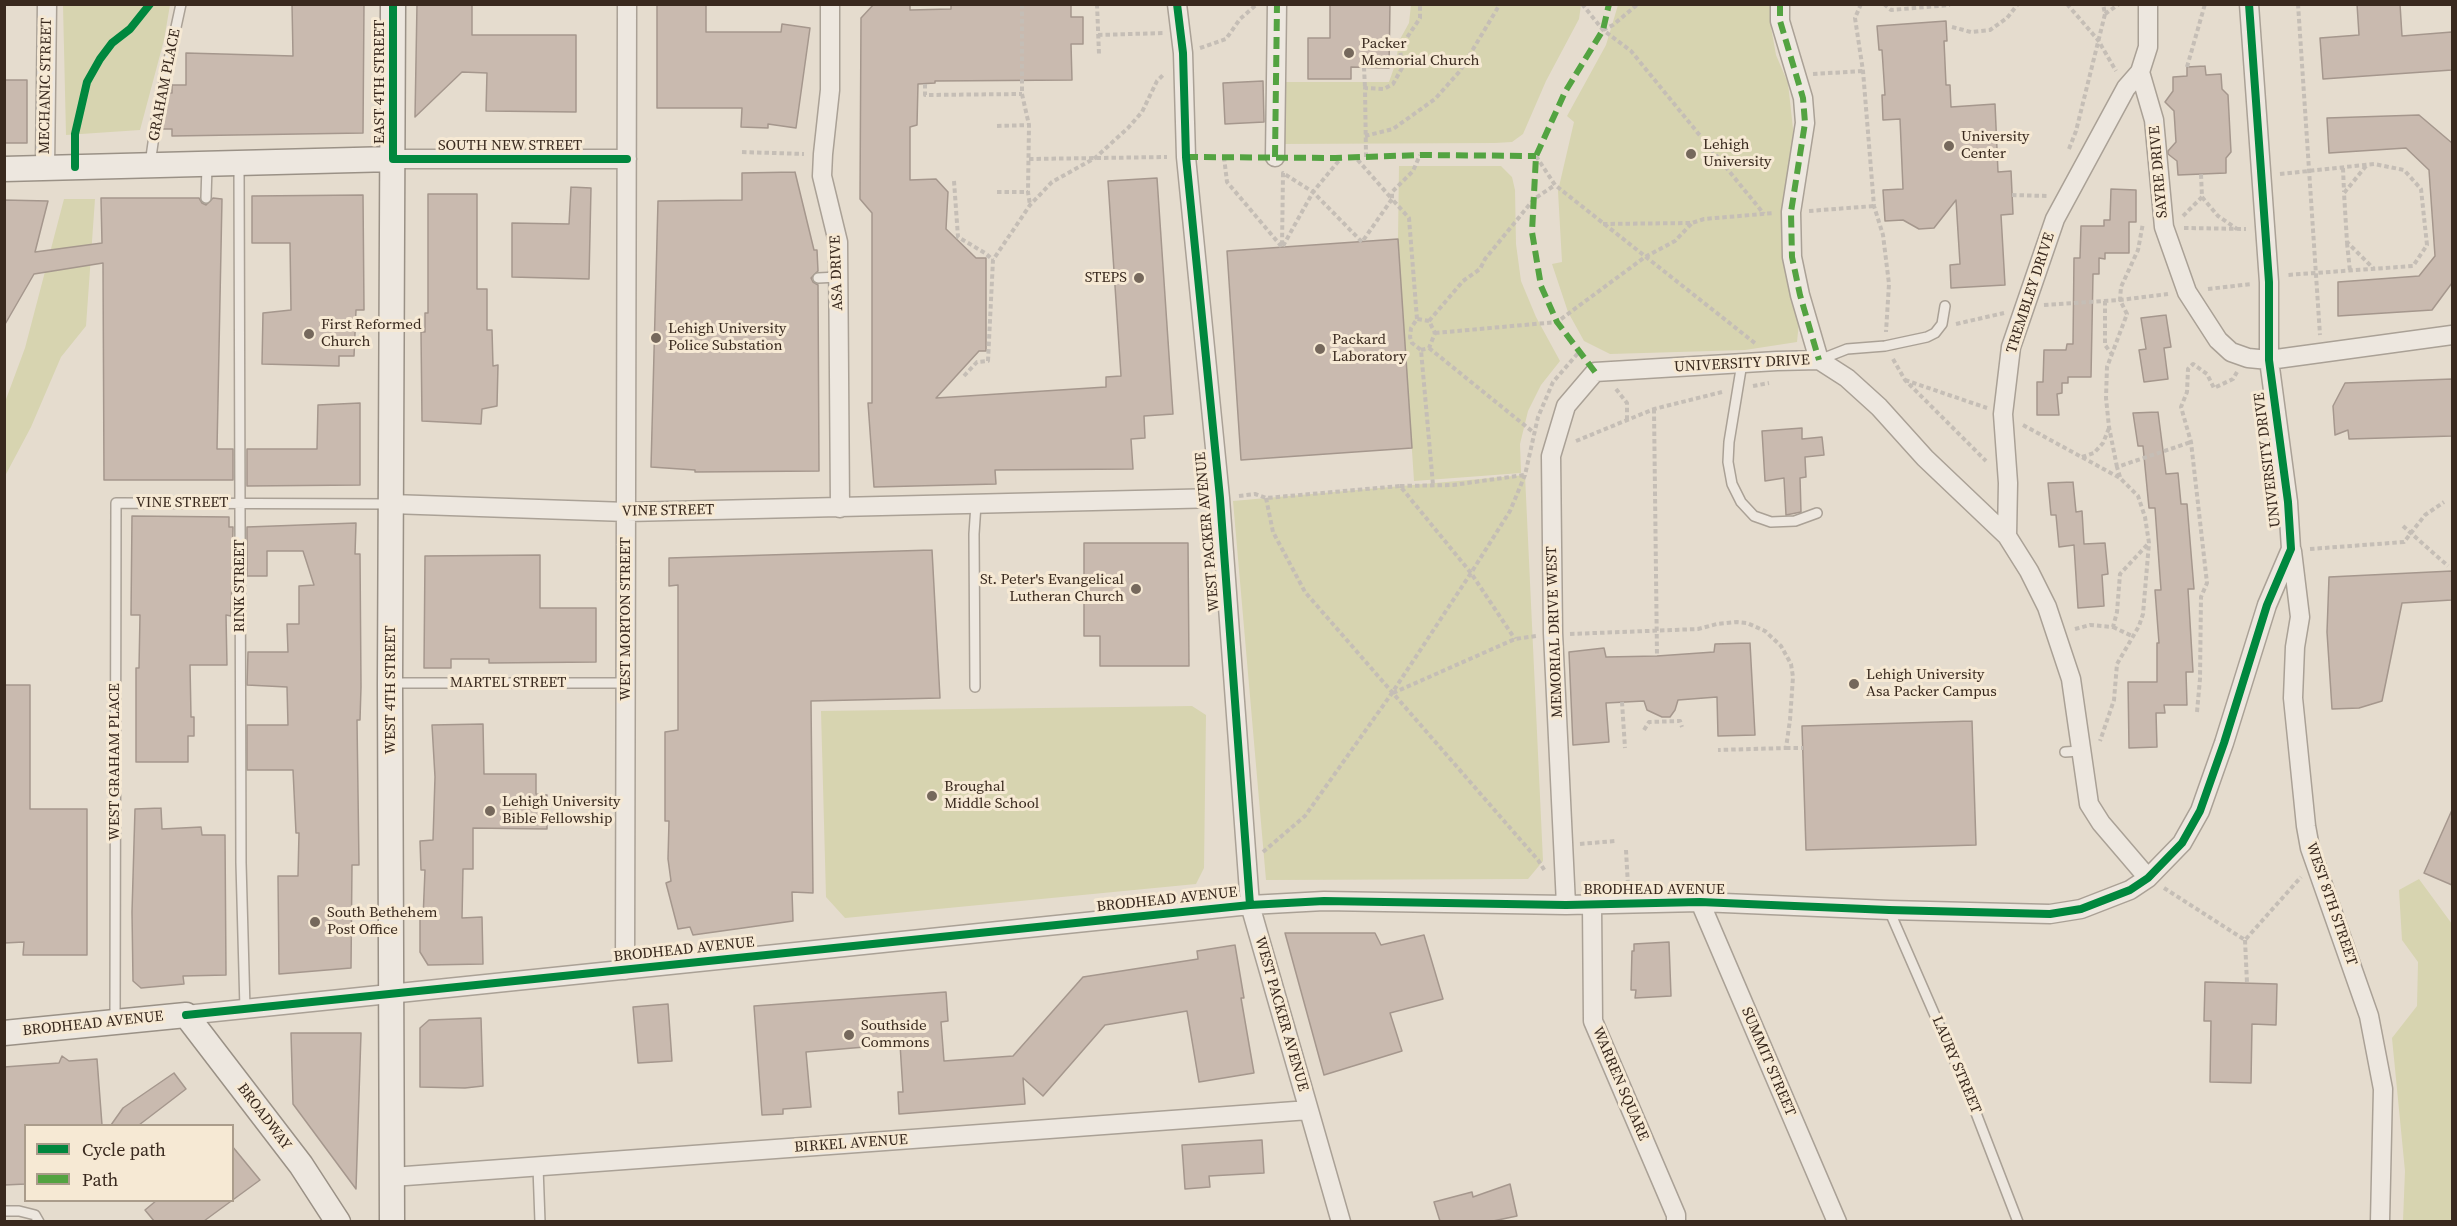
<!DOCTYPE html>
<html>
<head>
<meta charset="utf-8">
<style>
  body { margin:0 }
  #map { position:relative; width:2457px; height:1226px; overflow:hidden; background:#e5dcce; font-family:"Source Serif 4",serif }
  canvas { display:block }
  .frame { position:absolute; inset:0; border:6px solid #39291e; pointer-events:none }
  .legend { position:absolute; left:24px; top:1124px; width:210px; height:78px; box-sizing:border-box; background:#f6e9d4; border:2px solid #aa9c8b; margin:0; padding:8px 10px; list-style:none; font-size:18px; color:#39291e }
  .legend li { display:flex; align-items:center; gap:12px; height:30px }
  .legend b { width:30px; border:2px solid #aa9c8b }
</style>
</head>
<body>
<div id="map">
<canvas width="2457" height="1226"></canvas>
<div class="frame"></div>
<ul class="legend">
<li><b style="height:8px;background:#00873e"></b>Cycle path</li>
<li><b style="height:8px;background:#53a341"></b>Path</li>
</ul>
</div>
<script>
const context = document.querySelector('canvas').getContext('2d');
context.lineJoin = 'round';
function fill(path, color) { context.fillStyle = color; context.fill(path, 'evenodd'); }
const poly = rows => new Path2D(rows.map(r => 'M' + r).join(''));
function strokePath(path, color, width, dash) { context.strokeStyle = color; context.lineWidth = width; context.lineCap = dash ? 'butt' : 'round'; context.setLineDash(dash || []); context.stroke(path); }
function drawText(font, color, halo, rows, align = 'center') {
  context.font = font + ' "Source Serif 4",serif'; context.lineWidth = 6; context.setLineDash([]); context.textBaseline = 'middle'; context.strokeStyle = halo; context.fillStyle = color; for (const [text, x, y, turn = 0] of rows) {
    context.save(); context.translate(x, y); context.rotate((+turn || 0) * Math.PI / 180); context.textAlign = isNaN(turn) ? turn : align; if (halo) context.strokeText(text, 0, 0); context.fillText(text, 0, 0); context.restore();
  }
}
const green = poly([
  [63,5,170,5,164,40,140,130,66,135],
  [1411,5,1581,5,1579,19,1546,81,1523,134,1512,142,1495,143,1279,144,1280,82,1389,82,1396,62,1399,41,1409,23],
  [1618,5,1771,5,1771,27,1776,55,1788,83,1794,138,1785,188,1781,220,1782,248,1792,299,1799,322,1797,342,1745,350,1610,354,1584,341,1568,312,1552,264,1562,262,1558,191,1574,122,1567,116,1606,45],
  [1399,166,1501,166,1512,177,1515,190,1516,244,1521,281,1536,317,1560,361,1541,385,1528,411,1520,444,1521,473,1414,481,1398,239],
  [64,199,95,199,86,326,61,357,31,427,5,476,5,402,25,348],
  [1525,475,1543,861,1528,879,1266,880,1233,501],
  [1192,706,1206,715,1204,868,1196,884,845,918,826,897,821,711],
  [2419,879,2452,924,2452,1221,2403,1221,2405,1171,2392,1038,2417,1006,2418,962,2402,940,2399,890]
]);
const building = poly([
  [292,4,364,4,363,133,172,136,172,129,162,129,169,93,172,93,172,85,186,85,186,53,293,56,292,4],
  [417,4,472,4,472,35,576,35,576,112,486,111,487,73,462,72,415,117,417,4],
  [657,4,706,4,706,32,781,32,782,24,810,28,796,128,768,124,768,128,741,127,742,108,657,108,657,4],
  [874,4,910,4,910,10,951,9,951,4,1071,4,1071,17,1083,17,1083,44,1071,44,1072,80,935,81,935,83,918,84,917,125,910,127,910,180,936,179,948,192,946,229,976,258,986,258,986,351,979,351,936,398,1106,387,1106,377,1121,376,1108,181,1157,178,1173,414,1144,416,1145,438,1131,439,1133,469,995,470,996,484,874,487,868,403,872,403,872,213,860,199,861,18,874,4],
  [1330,4,1390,4,1389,68,1351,67,1351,79,1308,79,1308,38,1330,38,1330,4],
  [2357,4,2400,4,2402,36,2452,32,2452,70,2323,79,2320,38,2359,35,2357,4],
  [1946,21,1947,41,1944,41,1946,85,1950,85,1951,107,1995,104,1998,172,2011,171,2013,214,2001,215,2005,285,1951,288,1950,265,1960,264,1956,200,1934,228,1919,229,1903,220,1885,221,1883,190,1903,189,1900,119,1883,120,1882,95,1885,95,1882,50,1879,50,1877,26,1946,21],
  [2205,66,2206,75,2221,74,2222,89,2228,95,2231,152,2226,158,2226,173,2178,175,2177,161,2168,154,2168,151,2176,142,2174,111,2165,102,2173,91,2173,77,2187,76,2187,67,2205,66],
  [4,80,27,80,27,143,4,143,4,80],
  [1263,81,1264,122,1225,124,1223,83,1263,81],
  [2419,115,2452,143,2452,283,2432,310,2338,316,2338,282,2419,276,2435,256,2429,170,2406,148,2329,153,2327,118,2419,115],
  [795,172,814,250,817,250,818,271,811,278,813,282,818,285,819,471,695,472,695,470,651,467,658,201,742,200,742,173,795,172],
  [571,187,591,188,589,279,512,277,512,223,569,224,571,187],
  [2111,189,2136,190,2136,222,2129,222,2129,253,2105,253,2105,259,2099,258,2099,274,2093,274,2091,377,2068,377,2068,383,2062,383,2062,393,2057,394,2059,415,2037,415,2037,382,2043,382,2044,350,2066,350,2067,344,2073,344,2074,258,2080,258,2081,226,2104,226,2104,220,2110,220,2111,189],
  [428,194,477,194,477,289,487,289,487,330,492,330,493,366,498,365,497,406,482,409,481,424,422,421,421,332,425,332,425,313,428,313,428,194],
  [363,195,364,310,356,310,354,356,339,356,339,366,262,364,263,313,291,310,290,243,252,243,252,196,363,195],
  [101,198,199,198,202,203,206,205,213,198,222,199,217,449,233,449,233,480,104,480,103,263,34,274,4,326,4,200,48,201,35,252,102,243,101,198],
  [1398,239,1412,448,1241,460,1227,251,1398,239],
  [2166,315,2171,347,2164,348,2168,379,2144,382,2139,350,2146,349,2141,318,2166,315],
  [2452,379,2452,436,2349,439,2348,430,2335,435,2333,406,2345,383,2452,379],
  [360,403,360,485,247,486,247,449,317,449,318,405,360,403],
  [2158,412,2166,474,2178,473,2181,504,2187,504,2194,589,2188,589,2193,672,2186,672,2187,705,2164,705,2165,713,2156,713,2157,747,2129,748,2128,682,2157,682,2157,643,2159,643,2155,590,2161,590,2155,508,2149,508,2143,446,2138,446,2133,413,2158,412],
  [1802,428,1802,439,1822,437,1824,455,1805,457,1806,477,1800,478,1801,512,1786,515,1784,478,1765,481,1762,431,1802,428],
  [2073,482,2076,512,2082,511,2084,544,2105,543,2108,574,2102,575,2104,606,2078,608,2074,545,2059,547,2056,515,2051,515,2048,483,2073,482],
  [132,516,229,517,229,527,233,527,231,616,226,615,227,665,190,665,191,717,194,717,194,736,188,736,188,762,136,762,136,668,139,668,140,615,131,615,132,516],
  [356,523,355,554,360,554,361,687,360,720,357,720,359,865,352,865,351,968,279,974,278,876,298,876,299,833,296,833,293,770,247,770,247,725,288,725,287,687,247,685,248,652,288,652,287,624,299,624,299,586,314,585,303,551,267,551,267,576,247,576,247,527,356,523],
  [1084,543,1188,543,1189,666,1100,666,1100,636,1084,636,1084,543],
  [932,550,940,698,811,701,813,893,792,892,793,921,693,935,690,927,678,929,666,883,671,881,668,859,669,821,665,821,665,732,678,730,678,585,669,586,669,558,932,550],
  [540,555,540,608,596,608,596,662,489,663,489,659,451,659,451,668,424,668,425,556,540,555],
  [2452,571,2452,600,2402,603,2382,701,2359,708,2332,709,2327,632,2329,577,2452,571],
  [1750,643,1755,735,1718,736,1717,697,1678,700,1675,710,1670,717,1662,717,1647,710,1644,701,1606,703,1609,742,1573,745,1569,652,1604,648,1606,657,1657,656,1714,652,1715,644,1750,643],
  [4,685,30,685,30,809,87,809,87,955,23,955,24,942,4,943,4,685],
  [1972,721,1976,845,1806,850,1802,726,1972,721],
  [483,724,484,774,536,774,536,794,547,795,547,829,473,828,473,869,463,869,462,918,482,917,483,964,428,965,420,952,420,919,423,919,425,870,421,870,420,841,433,840,435,777,432,725,483,724],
  [161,808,162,829,201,827,202,835,225,835,226,975,183,976,184,984,141,988,133,981,132,912,135,809,161,808],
  [2452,810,2452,885,2424,873,2452,810],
  [1285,933,1375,933,1381,945,1424,935,1443,999,1390,1013,1402,1051,1324,1075,1285,933],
  [1669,942,1671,996,1635,998,1636,990,1631,990,1632,951,1634,951,1634,944,1669,942],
  [1235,945,1244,998,1241,998,1254,1073,1199,1082,1187,1011,1105,1025,1043,1096,1023,1078,1025,1104,899,1114,898,1092,903,1092,900,1044,806,1052,811,1107,783,1109,783,1114,762,1115,754,1006,946,992,948,1021,941,1022,944,1061,1013,1056,1083,977,1198,959,1197,951,1235,945],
  [2205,982,2277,984,2276,1025,2252,1024,2251,1083,2210,1082,2211,1021,2204,1021,2205,982],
  [668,1004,672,1061,638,1063,633,1007,668,1004],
  [481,1018,483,1086,465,1088,420,1087,420,1028,429,1020,481,1018],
  [291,1033,361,1033,356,1189,293,1104,291,1033],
  [62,1056,69,1061,97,1059,102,1125,26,1125,26,1184,4,1185,4,1067,59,1063,62,1056],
  [174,1073,186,1089,139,1125,111,1125,123,1108,174,1073],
  [1262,1140,1264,1173,1209,1176,1210,1187,1185,1189,1182,1145,1262,1140],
  [232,1146,260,1180,204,1221,154,1221,145,1210,157,1200,232,1200,232,1146],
  [1510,1184,1517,1216,1493,1221,1440,1221,1434,1202,1472,1192,1473,1197,1510,1184]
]);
const path = poly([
  [1022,4,1022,94,1029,125,1028,192,1030,205],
  [1097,4,1099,54],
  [1582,4,1603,30,1631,51,1764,214],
  [1861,4,1855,18,1863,71,1874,206,1883,235,1889,284,1886,332],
  [1884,4,1891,10,1950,5],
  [2067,4,2098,40,2116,71],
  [2298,4,2320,335],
  [2105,14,2119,4],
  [1952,27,1971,32,1990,30,2007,18,2018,4],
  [1603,30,1613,25,1638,4],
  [1098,35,1164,33],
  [1200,48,1226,39,1240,19,1257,4],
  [1364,67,1365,88],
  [2187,67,2205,4],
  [1813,74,1863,71],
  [925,84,925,95,1022,94],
  [997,126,1029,125],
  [1365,136,1393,129,1435,99,1460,71,1500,4],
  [2069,149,2076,131,2105,14,2103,4],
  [742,152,804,154],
  [1536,156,1555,185,1756,344],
  [1224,157,1227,182,1282,247,1283,173,1313,192,1362,242,1392,199,1356,158],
  [1366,157,1365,88,1384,89,1393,84,1402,68,1400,48,1420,18,1420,4],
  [1029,159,1167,157],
  [2366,166,2344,193,2347,242,2374,269],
  [2343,168,2344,192],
  [2280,174,2374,164,2404,170,2421,189,2427,245,2413,266,2287,275],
  [954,181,958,237,985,253,993,260],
  [997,192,1028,192],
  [2012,195,2047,196],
  [2202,197,2218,216,2237,229],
  [1809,211,1874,206],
  [2183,216,2202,197,2201,174],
  [1603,224,1692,223,1704,219,1774,213],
  [2184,228,2246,229],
  [2347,243,2350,271],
  [1283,246,1313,192,1341,158],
  [2208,289,2251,284],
  [2105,301,2105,345,2111,353],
  [2044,305,2120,300,2121,287,2138,250,2143,223],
  [1417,319,1409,218,1392,199,1392,192,1413,171,1420,155],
  [1429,321,1463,281,1480,269,1485,259,1534,199,1555,185],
  [1956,324,2004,313],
  [1435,333,1557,322,1645,257,1675,241,1692,223],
  [1429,348,1533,432],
  [1421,350,1429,348,1435,333,1429,321,1417,319,1411,328,1410,337,1412,343,1421,350,1433,485],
  [1893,359,1905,380,1986,461],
  [964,376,977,362,988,361,993,260,1030,205,1052,182,1095,158,1128,128,1142,112,1157,81,1164,74],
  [1905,380,1987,408],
  [1753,386,1769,383],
  [1616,389,1627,403,1627,420],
  [1654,409,1657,656],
  [2023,425,2120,478,2138,496,2145,517,2149,543,2143,614,2139,626,2117,664,2114,700,2100,741],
  [1576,441,1654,409,1722,392],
  [2082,457,2094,453,2103,443,2109,428],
  [2117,467,2109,427,2106,398,2107,367,2127,314,2120,300,2168,294],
  [2120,477,2117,467,2191,442],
  [1400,486,1453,485,1524,475],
  [1239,496,1255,494,1266,498,1400,486,1471,573,1515,639],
  [1266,498,1273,532,1305,592,1538,860,1545,871],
  [2403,526,2448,566],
  [2310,549,2404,542,2425,515,2444,502],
  [2113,627,2132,636],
  [2075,629,2090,625,2113,627,2117,612,2120,574,2148,544],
  [1570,634,1698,629,1717,624,1737,622,1747,623,1765,631,1781,646,1791,664,1793,677,1790,720,1786,748,1718,750],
  [1393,693,1515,639,1536,636],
  [1622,702,1625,748],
  [2197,712,2200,679,2201,597,2207,583,2191,442,2181,407,2187,392,2188,369,2193,364,2207,374,2214,388,2233,379,2237,372],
  [1644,730,1649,722,1680,721,1682,727],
  [1786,748,1803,748],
  [1580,844,1615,841],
  [1626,850,1628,886],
  [1263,852,1305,816,1392,693,1471,573,1510,511,1525,475,1538,417,1553,382,1579,352],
  [2164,888,2245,940,2301,877],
  [2245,940,2247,983]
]);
const lane = poly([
  [150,164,157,115,181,4],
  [239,165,241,863,245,1009],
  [206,198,207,166],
  [818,278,838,277],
  [1819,360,1847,349,1885,346,1927,337,1935,333,1942,324,1945,306],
  [1742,363,1729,442,1728,462,1732,484,1741,502,1754,516,1771,522,1795,521,1817,513],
  [390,683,625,683],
  [975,687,974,534,976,504],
  [2065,752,2080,751],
  [1889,910,1964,1082,2018,1222],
  [115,1022,116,503,390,504],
  [538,1167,540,1222],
  [4,1211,19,1211,35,1215,39,1222]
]);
const street = poly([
  [830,4,830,90,823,154,822,176,838,242,840,508],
  [1177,4,1183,53,1186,157,1220,498,1250,905,1341,1222],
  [1780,4,1780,21,1803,98,1805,123,1791,212,1792,257,1800,295,1819,360],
  [2148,4,2148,47,2140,72,2154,120,2164,227,2187,292,2218,340,2231,352,2248,358,2269,360,2452,335],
  [1275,157,1277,4],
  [393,159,627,159],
  [45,168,47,4],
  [391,504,627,512,1220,498],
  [2007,536,2008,483,2003,414,2011,347,2055,219,2126,88,2140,72],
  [2292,551,2300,617,2295,647,2293,698,2306,826,2310,848,2369,1016,2383,1089,2380,1222],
  [1700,902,1837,1222],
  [1592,904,1593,1021,1676,1215,1676,1222],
  [1566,905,1553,633,1551,456,1566,406,1595,372,1777,361,1819,360,1847,378,1879,407,1925,458,2007,536,2029,571,2047,607,2071,679,2089,804,2101,823,2148,878],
  [625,970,627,4],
  [186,1015,1250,905,1324,901,1566,905,1700,902,1889,910,2050,914,2081,909,2130,890,2148,878,2182,843,2200,811,2224,743,2267,605,2291,549,2288,502,2269,360,2269,282,2249,4],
  [392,1177,1309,1110]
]);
const secondary = poly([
  [4,169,393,159],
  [4,1033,186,1015,301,1165,338,1222],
  [392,1222,390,683,393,4]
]);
const quiet = poly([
  [1780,4,1780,21,1803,98,1805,123,1791,212,1792,257,1800,295,1819,360],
  [1186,157,1335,158,1420,155,1536,156],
  [1275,157,1277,4],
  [1595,372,1557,322,1541,286,1532,232,1536,156,1565,92,1603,30,1609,4]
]);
const cycleway = poly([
  [393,4,393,159,627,159],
  [1177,4,1183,53,1186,157,1220,498,1250,905],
  [75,167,75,134,87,82,100,59,112,43,130,29,150,4],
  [186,1015,1250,905,1324,901,1566,905,1700,902,1889,910,2050,914,2081,909,2130,890,2148,878,2182,843,2200,811,2224,743,2267,605,2291,549,2288,502,2269,360,2269,282,2249,4]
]);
const markers = [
  [1349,53,6,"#75685c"],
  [1949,146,6,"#75685c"],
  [1691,154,6,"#75685c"],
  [1139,278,6,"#75685c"],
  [309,334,6,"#75685c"],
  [656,338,6,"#75685c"],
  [1320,349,6,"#75685c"],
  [1136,589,6,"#75685c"],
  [1854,684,6,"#75685c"],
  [932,796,6,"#75685c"],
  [490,811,6,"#75685c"],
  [315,922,6,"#75685c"],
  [849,1035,6,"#75685c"]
];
const poiNames = [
  ["Packer",1361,44],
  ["Memorial Church",1361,61],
  ["University",1961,137],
  ["Center",1961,154],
  ["Lehigh",1703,145],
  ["University",1703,162],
  ["STEPS",1127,278,"right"],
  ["First Reformed",321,325],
  ["Church",321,342],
  ["Lehigh University",668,329],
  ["Police Substation",668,346],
  ["Packard",1332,340],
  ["Laboratory",1332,357],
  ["St. Peter's Evangelical",1124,580,"right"],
  ["Lutheran Church",1124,597,"right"],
  ["Lehigh University",1866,675],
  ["Asa Packer Campus",1866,692],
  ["Broughal",944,787],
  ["Middle School",944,804],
  ["Lehigh University",502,802],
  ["Bible Fellowship",502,819],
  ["South Bethehem",327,913],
  ["Post Office",327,930],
  ["Southside",861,1026],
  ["Commons",861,1043]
];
const streetNames = [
  ["EAST 4TH STREET",380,82,-90],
  ["GRAHAM PLACE",165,85,-79],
  ["MECHANIC STREET",46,86,-89],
  ["SOUTH NEW STREET",510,146],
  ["SAYRE DRIVE",2159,172,-95],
  ["ASA DRIVE",837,273,-92],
  ["TREMBLEY DRIVE",2031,293,-72],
  ["UNIVERSITY DRIVE",1742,364,-3],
  ["UNIVERSITY DRIVE",2268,460,-97],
  ["VINE STREET",182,503],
  ["VINE STREET",668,511,-1],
  ["WEST PACKER AVENUE",1208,532,-95],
  ["RINK STREET",240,586,-90],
  ["WEST MORTON STREET",626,619,-90],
  ["MEMORIAL DRIVE WEST",1555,632,-92],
  ["MARTEL STREET",508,683],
  ["WEST 4TH STREET",391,690,-90],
  ["WEST GRAHAM PLACE",115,762,-90],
  ["BRODHEAD AVENUE",1654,890],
  ["BRODHEAD AVENUE",1167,900,-6],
  ["WEST 8TH STREET",2331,904,71],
  ["BRODHEAD AVENUE",684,950,-6],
  ["WEST PACKER AVENUE",1281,1014,74],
  ["BRODHEAD AVENUE",93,1024,-6],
  ["SUMMIT STREET",1768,1062,67],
  ["LAURY STREET",1956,1065,67],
  ["WARREN SQUARE",1620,1084,67],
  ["BROADWAY",264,1117,53],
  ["BIRKEL AVENUE",851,1144,-4]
];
fill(green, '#d7d4b0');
fill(building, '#c9baaf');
strokePath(building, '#a5978d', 1.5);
strokePath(lane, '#aaa196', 12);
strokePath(street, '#aaa196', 21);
strokePath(secondary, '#9a9186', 27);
strokePath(path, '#c5beb6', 4, [4.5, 3]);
strokePath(lane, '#ede7df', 9);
strokePath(street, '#ede7df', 18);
strokePath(secondary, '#ede7df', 24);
strokePath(quiet, '#53a341', 6, [12, 6]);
strokePath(cycleway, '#00873e', 8);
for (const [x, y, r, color] of markers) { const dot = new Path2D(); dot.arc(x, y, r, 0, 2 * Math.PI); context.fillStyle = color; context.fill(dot); strokePath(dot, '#f6e9d4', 2); }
drawText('15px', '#39291e', '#f6e9d4', poiNames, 'left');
drawText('15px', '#39291e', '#f6e9d4', streetNames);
</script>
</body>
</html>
